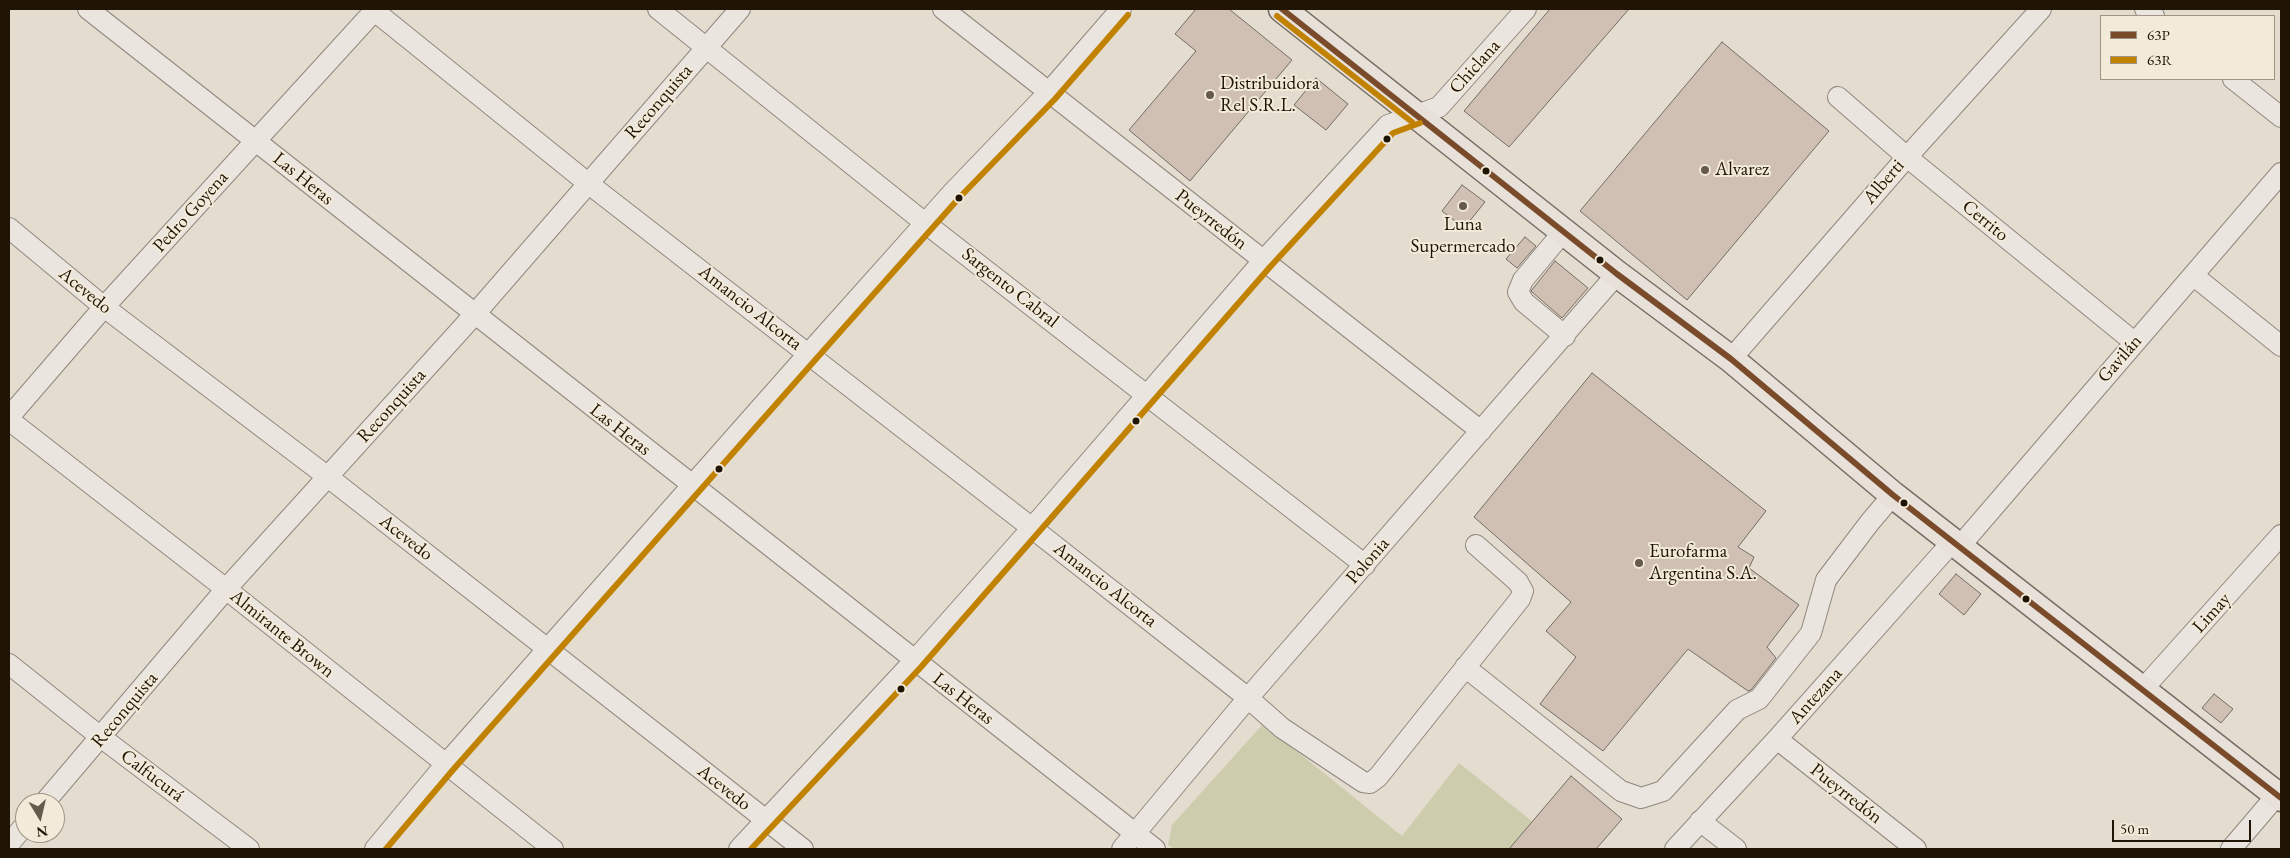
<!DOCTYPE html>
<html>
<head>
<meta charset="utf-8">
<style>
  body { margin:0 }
  #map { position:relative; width:2290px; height:858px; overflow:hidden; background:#e4dcce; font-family:"EB Garamond",serif }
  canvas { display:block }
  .frame { position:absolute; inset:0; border:10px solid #201404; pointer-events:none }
  .legend { position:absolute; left:2100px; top:15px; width:175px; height:65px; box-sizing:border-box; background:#f3ead9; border:1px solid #9f9484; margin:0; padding:6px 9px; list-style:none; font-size:15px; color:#201404 }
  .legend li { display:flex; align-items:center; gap:10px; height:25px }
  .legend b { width:25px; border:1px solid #9f9484 }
  .north { position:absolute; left:15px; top:793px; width:50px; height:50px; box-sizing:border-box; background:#f3ead9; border:1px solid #9f9484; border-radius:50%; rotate:171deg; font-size:14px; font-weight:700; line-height:20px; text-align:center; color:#201404 }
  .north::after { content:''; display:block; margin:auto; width:18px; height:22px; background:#655a4b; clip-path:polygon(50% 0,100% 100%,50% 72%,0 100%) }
  .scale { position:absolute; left:2112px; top:820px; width:139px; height:22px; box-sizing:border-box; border:2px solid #201404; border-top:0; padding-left:6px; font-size:15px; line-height:18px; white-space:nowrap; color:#201404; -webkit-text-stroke:4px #f3ead9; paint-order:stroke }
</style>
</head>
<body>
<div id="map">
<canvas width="2290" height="858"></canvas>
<div class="frame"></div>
<ul class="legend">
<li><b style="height:6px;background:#7a4b2a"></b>63P</li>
<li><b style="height:6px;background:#c18201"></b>63R</li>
</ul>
<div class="north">N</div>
<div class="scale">50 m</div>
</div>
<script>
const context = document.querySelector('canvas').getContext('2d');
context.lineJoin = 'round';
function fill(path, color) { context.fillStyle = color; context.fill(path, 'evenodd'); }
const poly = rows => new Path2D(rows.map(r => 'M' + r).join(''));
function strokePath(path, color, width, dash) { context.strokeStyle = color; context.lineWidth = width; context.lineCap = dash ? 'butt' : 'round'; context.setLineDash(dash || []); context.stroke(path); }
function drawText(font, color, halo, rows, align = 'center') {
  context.font = font + ' "EB Garamond",serif'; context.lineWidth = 4; context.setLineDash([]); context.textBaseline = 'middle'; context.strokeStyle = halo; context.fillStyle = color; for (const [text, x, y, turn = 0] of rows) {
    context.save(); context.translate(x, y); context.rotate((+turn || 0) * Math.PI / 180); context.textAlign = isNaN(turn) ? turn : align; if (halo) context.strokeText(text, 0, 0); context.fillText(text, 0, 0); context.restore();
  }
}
const green = poly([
  [1263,724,1402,836,1459,763,1533,822,1509,849,1174,849,1168,845,1172,825]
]);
const building = poly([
  [1196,9,1229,9,1292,60,1190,181,1129,130,1196,51,1175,34,1196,9],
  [1550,9,1629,9,1509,147,1464,111,1550,9],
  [1722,42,1829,131,1687,300,1580,211,1722,42],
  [1316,78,1348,104,1326,130,1294,105,1316,78],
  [1462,185,1485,202,1464,228,1442,211,1462,185],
  [1525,237,1536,246,1517,268,1506,259,1525,237],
  [1555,261,1588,288,1562,318,1531,291,1555,261],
  [1592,373,1766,511,1738,547,1754,557,1749,568,1799,605,1767,647,1776,658,1751,690,1748,691,1688,649,1603,751,1540,704,1576,657,1546,631,1571,602,1474,517,1592,373],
  [1956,574,1981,594,1964,615,1939,594,1956,574],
  [2214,694,2233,709,2221,723,2202,708,2214,694],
  [1571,776,1622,819,1604,840,1596,849,1509,849,1571,776]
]);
const minor = poly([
  [88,9,1155,849],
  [372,9,589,184,1032,528,1248,698,1282,728,1363,782,1370,783,1378,777,1520,599,1523,591,1518,582,1476,545],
  [658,9,925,223,1365,565],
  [943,9,1481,431],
  [2145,9,2154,16],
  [2233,79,2281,117],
  [1838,97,1907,157,2134,342],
  [9,228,104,307,328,477,803,849],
  [1564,231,1523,280,1518,292,1524,302,1565,336],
  [2194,276,2281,346],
  [1731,359,1907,157,2041,9],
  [9,417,104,307,376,9],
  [9,420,226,589,553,849],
  [1960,546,2281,173],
  [9,664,102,738,249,849],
  [1465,667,1621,791,1641,798,1663,791,1737,710,1759,699,1811,633,1826,580,1870,522,1893,495],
  [2142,690,2281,535],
  [1777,739,1916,849],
  [44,803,226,589,474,315,740,9],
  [1700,821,1736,849],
  [9,844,25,825],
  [375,849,445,765,809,353,953,192,1048,93,1121,9],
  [739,849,914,661,1032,528,1263,261,1388,125,1439,107,1526,9],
  [1122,849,1248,698,1617,274],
  [1675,849,1777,739,1954,540],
  [2231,849,2277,795]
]);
const major = poly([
  [1282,9,1617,274,1731,359,1893,495,2281,798]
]);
const bus1 = poly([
  [1282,9,1617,274,1731,359,1893,495,2281,798]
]);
const bus2 = poly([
  [1277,16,1412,122],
  [386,849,452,771,816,359,959,198,1055,99,1128,15],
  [751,849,921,667,1270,267,1393,133,1420,123]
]);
const markers = [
  [1210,95,5,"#655a4b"],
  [1387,139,4.5,"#201404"],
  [1705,170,5,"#655a4b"],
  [1486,171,4.5,"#201404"],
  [959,198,4.5,"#201404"],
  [1463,206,5,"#655a4b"],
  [1600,260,4.5,"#201404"],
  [1136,421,4.5,"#201404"],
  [719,469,4.5,"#201404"],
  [1904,503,4.5,"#201404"],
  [1639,563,5,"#655a4b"],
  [2026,599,4.5,"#201404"],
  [901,689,4.5,"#201404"]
];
const streetNames = [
  ["Chiclana",1475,67,-48],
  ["Reconquista",659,102,-49],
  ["Las Heras",303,179,39],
  ["Alberti",1884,182,-49],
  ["Pedro Goyena",191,212,-48],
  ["Pueyrredón",1211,220,38],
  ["Cerrito",1985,221,39],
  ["Sargento Cabral",1010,288,38],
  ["Acevedo",85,291,39],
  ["Amancio Alcorta",750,308,38],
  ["Gavilán",2120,359,-49],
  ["Reconquista",392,406,-48],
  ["Las Heras",620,430,38],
  ["Acevedo",406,538,38],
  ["Polonia",1368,561,-49],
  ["Amancio Alcorta",1105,585,38],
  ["Limay",2212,613,-48],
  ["Almirante Brown",282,634,39],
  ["Antezana",1816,696,-48],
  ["Las Heras",963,699,38],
  ["Reconquista",125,710,-50],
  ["Calfucurá",152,776,37],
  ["Acevedo",724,788,38],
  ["Pueyrredón",1846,794,38]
];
const poiNames = [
  ["Distribuidora",1220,84],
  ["Rel S.R.L.",1220,106],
  ["Alvarez",1715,170],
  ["Luna",1463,225,"center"],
  ["Supermercado",1463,247,"center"],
  ["Eurofarma",1649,552],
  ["Argentina S.A.",1649,574]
];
fill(green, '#cdcdae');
fill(building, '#cfc0b3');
strokePath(building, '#736d64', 1);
strokePath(minor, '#8f887f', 22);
strokePath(major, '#736d64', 29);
strokePath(minor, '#eae5de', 20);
strokePath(major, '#e7e1d9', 26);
strokePath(bus1, '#7a4b2a', 6);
strokePath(bus2, '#c18201', 6);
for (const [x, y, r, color] of markers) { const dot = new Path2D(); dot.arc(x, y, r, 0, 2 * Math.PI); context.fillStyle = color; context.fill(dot); strokePath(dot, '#f3ead9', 2); }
drawText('19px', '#201404', '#f3ead9', streetNames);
drawText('19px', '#201404', '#f3ead9', poiNames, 'left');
</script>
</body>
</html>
